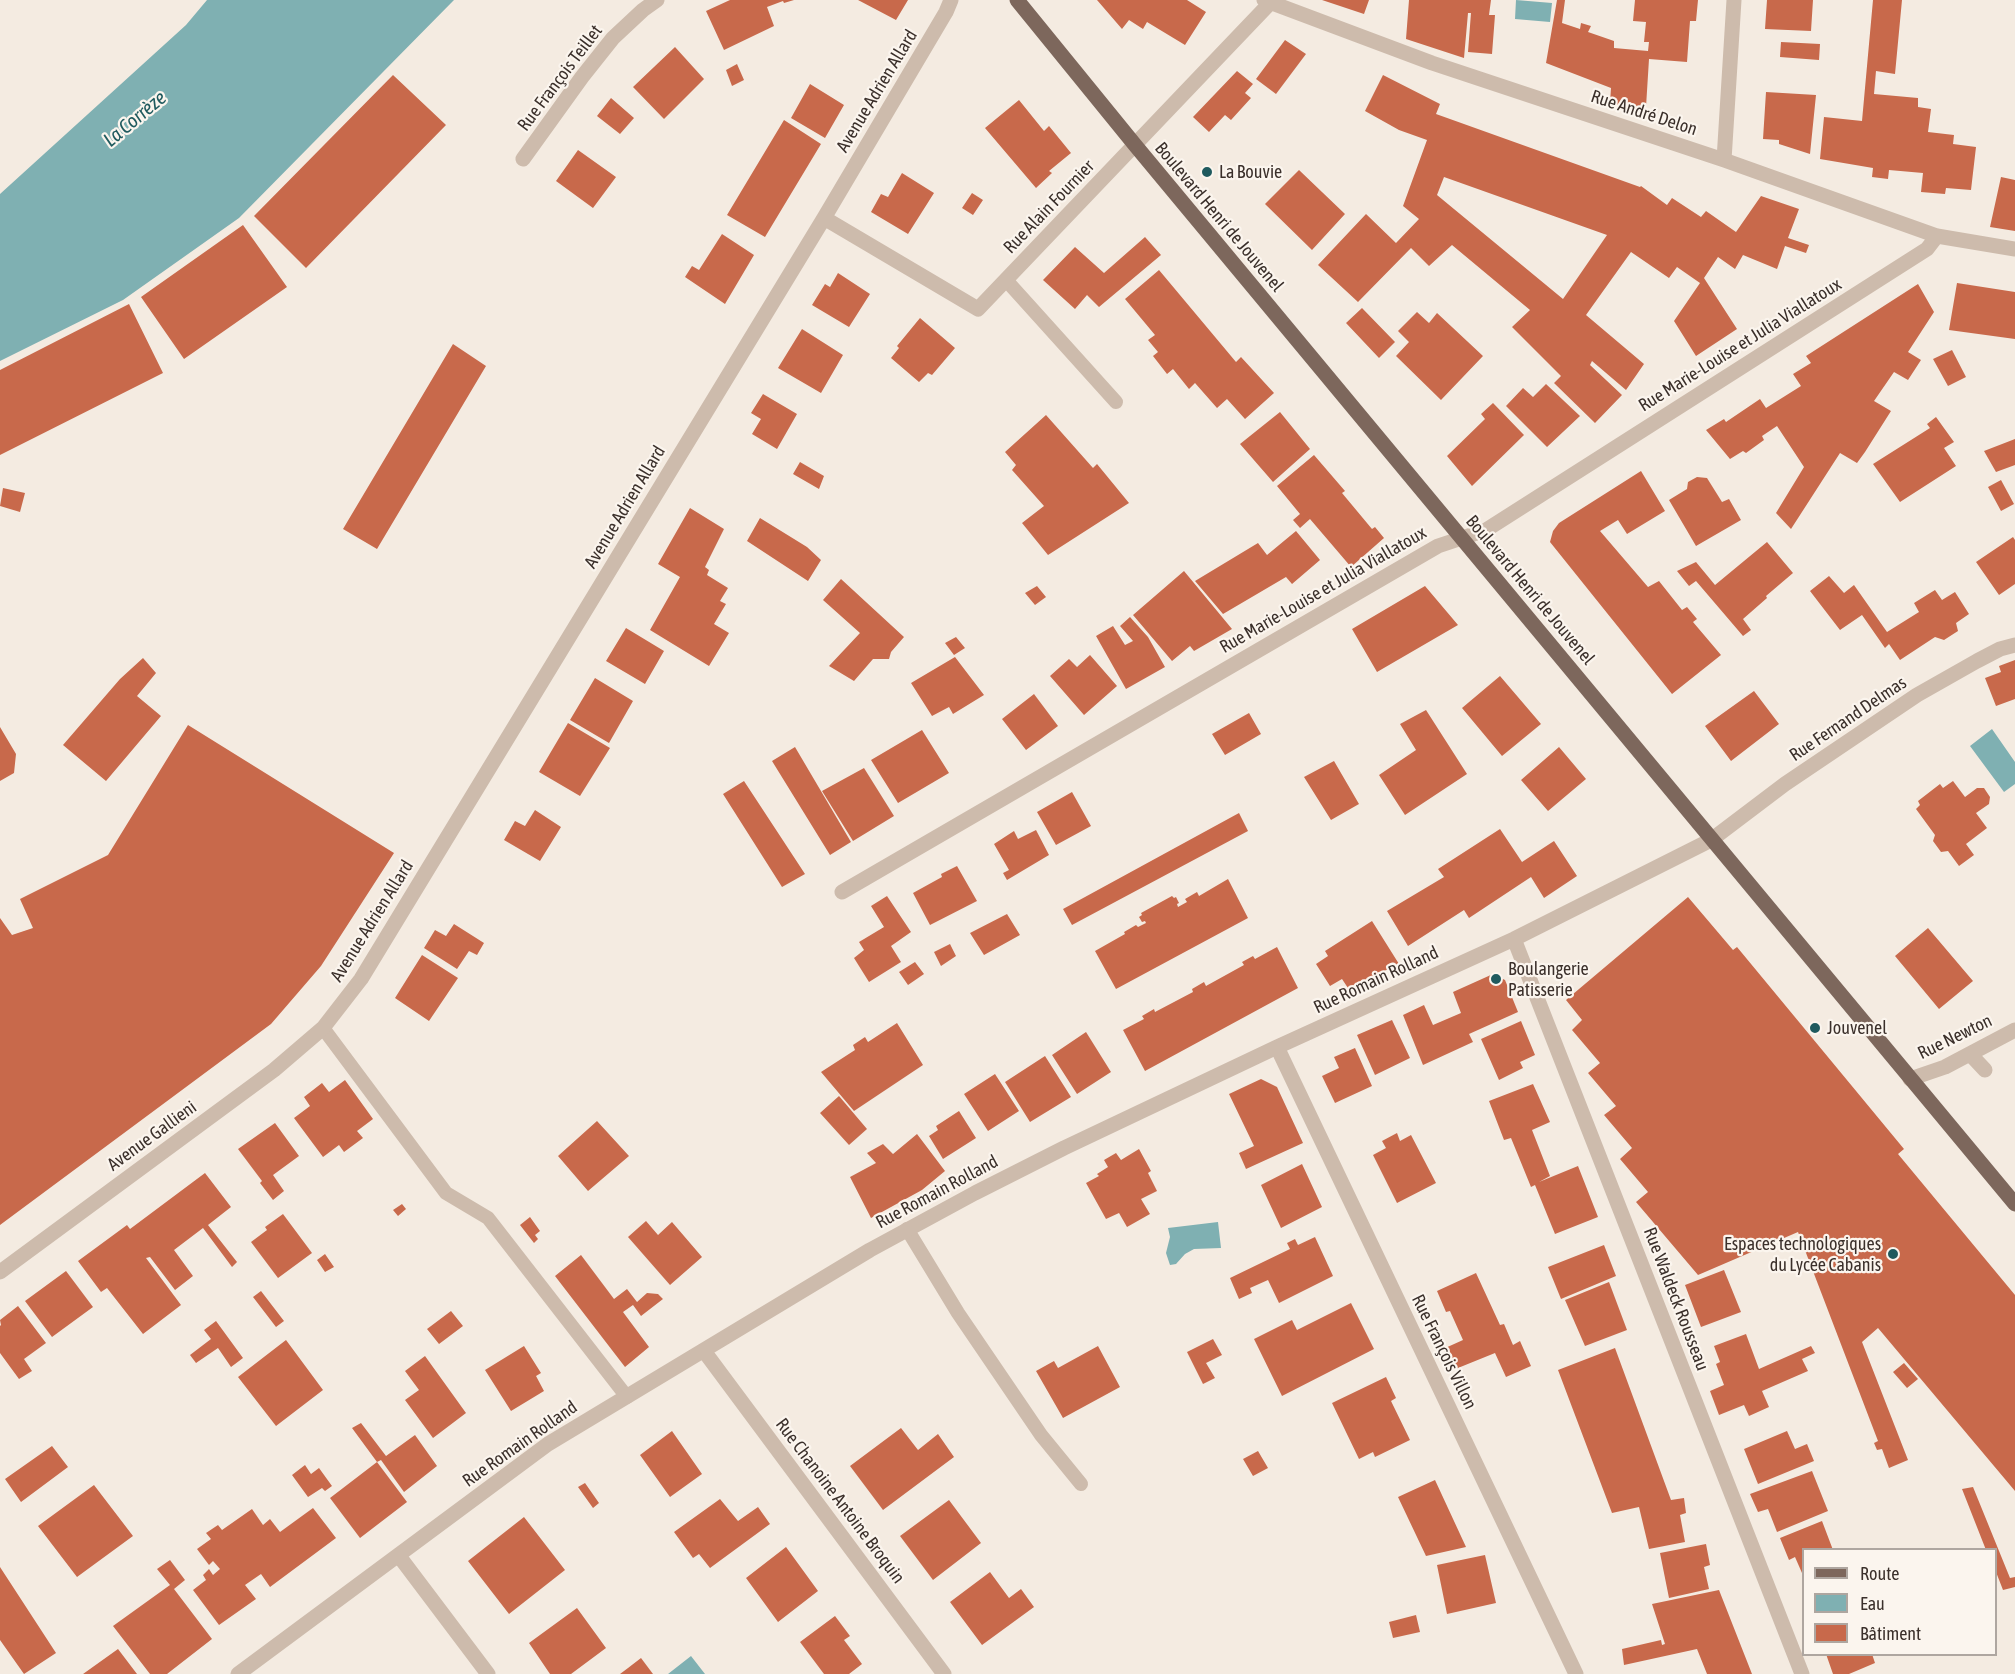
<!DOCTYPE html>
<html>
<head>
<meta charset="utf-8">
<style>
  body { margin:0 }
  #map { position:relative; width:2015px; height:1674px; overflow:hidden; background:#f4ebe1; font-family:"Asap Condensed",sans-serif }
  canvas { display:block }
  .legend { position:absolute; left:1802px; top:1548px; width:195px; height:108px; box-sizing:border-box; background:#fbf5ee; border:2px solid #aea6a0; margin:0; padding:8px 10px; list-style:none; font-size:18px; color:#3b302b }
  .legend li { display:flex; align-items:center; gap:12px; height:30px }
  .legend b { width:30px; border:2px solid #aea6a0 }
</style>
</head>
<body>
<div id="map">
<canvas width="2015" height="1674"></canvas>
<ul class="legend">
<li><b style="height:8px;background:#7d675c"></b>Route</li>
<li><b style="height:16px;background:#7fb0b2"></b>Eau</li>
<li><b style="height:16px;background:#c8694b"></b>Bâtiment</li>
</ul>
</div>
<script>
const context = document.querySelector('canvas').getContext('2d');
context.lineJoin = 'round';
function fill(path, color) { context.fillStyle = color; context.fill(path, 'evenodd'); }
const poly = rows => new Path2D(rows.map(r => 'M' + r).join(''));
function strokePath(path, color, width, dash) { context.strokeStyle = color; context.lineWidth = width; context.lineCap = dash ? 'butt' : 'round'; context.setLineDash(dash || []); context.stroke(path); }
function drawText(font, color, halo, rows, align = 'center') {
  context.font = font + ' "Asap Condensed",sans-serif'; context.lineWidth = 4.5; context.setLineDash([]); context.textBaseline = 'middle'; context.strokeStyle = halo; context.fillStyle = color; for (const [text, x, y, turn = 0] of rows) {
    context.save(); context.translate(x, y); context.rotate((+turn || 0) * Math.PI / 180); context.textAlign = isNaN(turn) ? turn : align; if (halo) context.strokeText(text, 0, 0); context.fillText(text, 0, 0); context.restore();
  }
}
const water = poly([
  [207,0,454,0,239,218,123,300,0,361,0,194,186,25],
  [1516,0,1552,3,1550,22,1515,19],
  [1992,729,2015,762,2015,784,2004,792,1970,746],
  [1218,1222,1221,1248,1194,1249,1185,1254,1176,1264,1170,1265,1166,1253,1170,1237,1168,1228],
  [691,1656,705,1674,668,1674]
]);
const building = poly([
  [730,0,794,0,784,3,783,1,767,7,774,26,724,50,706,11],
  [858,0,908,0,896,20],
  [1097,0,1187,0,1206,12,1185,45,1147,22,1143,29,1129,20,1122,29],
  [1322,0,1369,0,1364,14],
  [1409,0,1491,0,1489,15,1495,15,1492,54,1468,52,1471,13,1468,13,1464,58,1406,39],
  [1557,0,1565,0,1562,23,1580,29,1581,23,1591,26,1588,32,1614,41,1614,48,1648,51,1649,42,1644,42,1646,22,1633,21,1635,0,1698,0,1696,21,1690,21,1687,62,1649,59,1646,107,1627,107,1610,103,1611,88,1546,63],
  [1767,0,1813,0,1811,31,1765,29],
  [1873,0,1902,0,1895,74,1876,71,1874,94,1918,98,1918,107,1931,109,1928,132,1954,135,1953,144,1976,147,1971,190,1946,188,1945,194,1921,192,1923,173,1889,170,1888,179,1872,177,1873,168,1820,159,1824,117,1862,121],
  [1285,40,1306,54,1276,94,1256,79],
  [1781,42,1820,44,1819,60,1780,57],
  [675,47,704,79,664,119,633,87],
  [737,64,744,80,732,86,726,70],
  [1237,71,1253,84,1245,93,1251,98,1231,120,1225,115,1209,132,1193,117],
  [393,75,446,125,306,268,254,216],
  [1383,75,1440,104,1436,114,1640,187,1641,186,1667,205,1672,198,1701,217,1706,211,1736,232,1761,196,1799,209,1788,238,1809,245,1806,253,1785,246,1777,269,1743,255,1735,269,1718,257,1704,278,1737,329,1696,356,1674,321,1700,283,1677,267,1669,278,1631,252,1586,315,1644,364,1626,390,1592,361,1590,365,1622,395,1595,423,1554,383,1561,376,1512,327,1530,310,1452,245,1429,266,1411,248,1358,302,1318,265,1366,214,1396,243,1419,219,1403,206,1427,140,1399,130,1365,111],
  [1444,177,1607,235,1563,299,1437,195],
  [810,84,844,105,825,138,791,118],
  [1766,92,1816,95,1810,154,1779,144,1779,140,1763,139],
  [611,98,634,118,620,134,597,116],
  [1019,100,1044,131,1049,126,1071,153,1049,171,1052,173,1036,188,985,128],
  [784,120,821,144,765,237,727,215],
  [578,150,616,177,593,208,556,181],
  [1299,170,1345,214,1312,250,1265,204],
  [902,173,934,193,908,234,871,212,881,194,888,197],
  [2001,177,2015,180,2015,231,1990,227],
  [972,193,983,200,973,215,962,208],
  [243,225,287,287,184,359,141,297],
  [722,234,754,255,725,304,685,277,692,266,699,270],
  [1145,237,1161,255,1099,307,1087,295,1075,309,1043,280,1075,247,1104,273],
  [1159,270,1236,362,1241,357,1274,393,1245,419,1227,399,1217,408,1195,383,1189,389,1173,369,1167,374,1153,356,1158,352,1148,340,1155,335,1125,299],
  [838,273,870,294,849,327,812,305,825,284,830,287],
  [1957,283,2015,292,2015,339,1949,330],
  [1918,284,1934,312,1908,352,1921,360,1908,380,1894,372,1874,401,1891,411,1865,452,1857,463,1840,453,1791,529,1776,513,1804,467,1777,426,1762,436,1764,440,1746,453,1743,451,1730,459,1706,430,1724,419,1726,422,1760,399,1766,408,1801,386,1793,374,1811,363,1806,356],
  [129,304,163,373,0,455,0,370],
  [1362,308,1395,342,1379,358,1346,323],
  [1417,312,1429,323,1437,313,1483,356,1441,400,1396,356,1409,342,1398,331],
  [920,318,955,348,932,375,928,373,919,382,891,358,899,348,897,346],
  [802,329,843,355,821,393,778,368],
  [453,344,486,366,377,549,343,529],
  [1952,350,1966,377,1948,386,1933,359],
  [1546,384,1580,416,1547,447,1506,406,1523,388,1533,397],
  [763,394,797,414,777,449,752,434,761,419,751,413],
  [1493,403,1524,435,1472,486,1447,456,1485,419,1481,414],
  [1280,412,1310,449,1273,482,1240,444],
  [1046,415,1093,468,1097,464,1129,503,1048,555,1022,523,1044,506,1012,470,1016,465,1005,452],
  [1936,417,1954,442,1944,448,1956,466,1900,502,1873,464,1930,428,1927,424],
  [2015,439,2015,465,1996,472,1984,451],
  [1314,455,1345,491,1342,493,1372,529,1375,527,1384,538,1351,567,1310,519,1300,528,1293,520,1300,514,1277,486],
  [800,462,824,476,819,489,793,474],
  [1641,471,1665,511,1627,534,1618,520,1600,531,1648,587,1659,581,1682,610,1687,607,1697,619,1693,622,1721,655,1672,694,1550,542,1553,531,1559,523],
  [1697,477,1707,478,1722,502,1729,499,1741,520,1696,546,1669,500,1687,489,1688,482],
  [2001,480,2014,504,2001,511,1988,487],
  [3,488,25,493,20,512,0,506],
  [690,508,724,529,705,567,709,570,707,575,728,588,720,601,726,604,714,624,729,633,709,666,650,630,680,577,658,564],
  [760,518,807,547,821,560,808,581,747,541],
  [1296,531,1320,560,1292,584,1286,577,1223,614,1195,581,1258,543,1267,555],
  [2013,537,2015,540,2015,584,1999,595,1976,562],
  [1767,542,1793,573,1766,596,1767,598,1743,619,1751,630,1743,636,1696,581,1689,586,1677,571,1696,562,1715,585],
  [1184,571,1232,629,1194,651,1190,646,1172,661,1133,615],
  [1829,576,1844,593,1854,585,1887,632,1919,612,1914,603,1935,590,1942,600,1955,592,1969,614,1956,623,1958,631,1944,640,1935,637,1900,660,1889,644,1885,648,1862,615,1840,630,1810,591],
  [841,579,904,637,891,652,889,659,873,659,854,681,829,666,860,633,823,600],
  [1037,586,1046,597,1035,605,1025,593],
  [1425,586,1458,625,1377,672,1352,629],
  [1130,617,1148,637,1165,667,1126,689,1096,636,1113,626,1125,645,1133,641,1120,626],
  [626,628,664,651,645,684,606,661],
  [956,637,965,648,954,655,945,643],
  [1090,655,1117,686,1084,715,1050,676,1069,659,1077,667],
  [955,657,984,695,953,714,949,707,932,716,911,683],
  [143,658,156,673,137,696,161,716,106,781,63,745,120,679],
  [2015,660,2015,699,1996,706,1985,678,2001,672,1999,666],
  [1500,676,1541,724,1502,756,1462,708],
  [595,678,633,701,609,743,570,720],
  [1754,691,1779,724,1731,761,1705,726],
  [1034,694,1058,726,1026,750,1002,719],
  [1426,710,1467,774,1405,815,1379,775,1416,750,1400,724],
  [1249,713,1261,734,1225,755,1212,734],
  [568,723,610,748,580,796,539,772],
  [188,725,394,853,321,966,271,1024,0,1225,0,918,12,935,33,928,20,899,108,855],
  [0,727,16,754,14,773,0,781],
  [922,730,949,773,898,803,871,760],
  [795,747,851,842,830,855,772,761],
  [1559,747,1586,779,1548,811,1521,780],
  [1334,761,1359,804,1331,820,1304,777],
  [864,768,894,816,853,841,822,791],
  [744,781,805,874,782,887,723,794],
  [1953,781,1965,797,1977,788,1984,788,1990,797,1989,804,1976,813,1987,828,1966,844,1974,855,1959,866,1948,851,1941,852,1933,841,1935,835,1916,809,1920,805,1918,801,1940,784,1943,788],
  [1072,792,1091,826,1056,845,1037,812],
  [535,810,561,827,540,861,504,840,515,821,525,826],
  [1239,813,1248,831,1072,925,1063,909],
  [1500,829,1522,862,1554,841,1577,876,1544,898,1531,877,1469,918,1464,910,1408,946,1387,911,1444,877,1438,869],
  [1036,830,1049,855,1007,880,1003,873,1009,870,994,844,1014,831,1018,839],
  [957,866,977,901,930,925,913,893,942,877,941,874],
  [1228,879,1248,918,1116,989,1095,951,1125,934,1124,932,1136,925,1138,927,1146,923,1145,921,1142,922,1139,917,1142,915,1141,913,1172,896,1174,898,1176,897,1179,903,1177,904,1178,907,1187,902,1185,899,1197,892,1199,896],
  [887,896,911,932,891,946,901,962,869,982,854,958,864,950,859,942,884,927,871,906],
  [1688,897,1733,950,1737,947,1904,1149,1898,1154,2015,1295,2015,1491,1878,1328,1862,1342,1908,1460,1889,1468,1882,1449,1877,1450,1874,1443,1878,1441,1798,1232,1698,1275,1636,1202,1648,1192,1620,1159,1632,1148,1604,1115,1616,1106,1588,1073,1600,1063,1572,1030,1582,1020,1566,1000],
  [1007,914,1020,935,984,955,970,933],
  [1372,921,1399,964,1348,988,1342,979,1330,986,1316,964,1328,956,1325,951],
  [454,924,484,943,477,955,469,951,457,969,424,948,435,930,446,936],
  [1928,928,1973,981,1939,1009,1895,956],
  [950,944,956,956,941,966,934,952],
  [1277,947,1298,988,1145,1071,1123,1030,1144,1019,1142,1016,1154,1009,1155,1012,1193,992,1192,989,1204,982,1206,986,1244,965,1242,962,1253,956,1255,959],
  [422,955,458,978,429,1021,395,998],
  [915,962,924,974,908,985,899,972],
  [1493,974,1505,980,1518,1012,1469,1034,1473,1042,1423,1065,1403,1015,1424,1005,1433,1025,1461,1013,1453,992],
  [1392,1020,1410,1058,1375,1075,1357,1035],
  [1521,1021,1535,1055,1520,1062,1523,1068,1499,1080,1481,1039],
  [897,1023,923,1065,854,1111,821,1072,855,1050,853,1045,865,1037,868,1042],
  [1086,1032,1111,1072,1077,1094,1052,1055],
  [1355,1048,1372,1086,1335,1103,1322,1076,1339,1068,1334,1057],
  [1045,1056,1071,1097,1030,1122,1005,1082],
  [995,1074,1019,1111,988,1131,964,1094],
  [1261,1079,1277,1087,1303,1143,1246,1169,1239,1153,1254,1146,1229,1094],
  [345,1080,373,1119,357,1131,363,1138,344,1152,339,1145,323,1157,294,1118,310,1106,304,1097,322,1083,329,1092],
  [1533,1084,1550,1122,1532,1130,1550,1176,1539,1182,1578,1166,1598,1217,1555,1234,1535,1185,1531,1187,1511,1138,1504,1140,1489,1101],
  [839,1096,867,1129,849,1145,820,1113],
  [959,1111,976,1138,943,1159,929,1136,938,1130,936,1126],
  [597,1121,629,1156,588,1191,558,1156],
  [275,1123,299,1156,273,1175,284,1191,273,1200,260,1183,262,1181,238,1149],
  [1397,1133,1400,1141,1411,1135,1436,1183,1397,1203,1373,1155,1386,1148,1382,1141],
  [917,1134,945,1171,922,1190,871,1218,850,1177,876,1163,867,1153,883,1144,893,1154],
  [1139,1149,1151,1171,1148,1173,1157,1191,1141,1199,1150,1214,1127,1227,1119,1213,1106,1219,1086,1183,1099,1176,1097,1174,1108,1167,1104,1160,1116,1153,1121,1160],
  [1302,1164,1322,1207,1281,1228,1261,1185],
  [205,1173,231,1207,208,1225,237,1262,232,1267,203,1228,174,1250,193,1276,175,1290,150,1257,146,1258,181,1305,143,1334,107,1288,101,1292,78,1261,127,1225,130,1229],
  [402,1204,406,1209,398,1216,393,1210],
  [283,1214,312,1253,278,1278,251,1242,267,1230,265,1227],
  [530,1217,540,1231,535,1235,538,1239,534,1243,520,1225],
  [646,1221,658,1235,672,1222,702,1257,670,1285,628,1237],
  [1315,1237,1333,1276,1279,1303,1268,1280,1250,1288,1252,1293,1239,1299,1230,1278,1290,1249,1287,1243,1295,1239,1298,1245],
  [1604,1245,1616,1276,1561,1299,1548,1267],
  [325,1254,334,1267,325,1272,317,1260],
  [581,1255,614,1299,627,1289,637,1302,647,1293,658,1294,663,1299,641,1316,633,1305,623,1312,649,1347,625,1367,555,1276],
  [1724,1270,1741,1312,1701,1327,1685,1285],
  [66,1271,93,1307,52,1337,25,1301],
  [1476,1273,1500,1325,1504,1324,1513,1345,1520,1341,1531,1366,1506,1377,1495,1353,1453,1370,1443,1349,1463,1340,1450,1311,1446,1312,1437,1291],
  [1609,1282,1627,1330,1585,1346,1565,1300],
  [261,1291,284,1321,276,1327,253,1297],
  [1351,1303,1374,1349,1282,1396,1254,1339,1292,1320,1297,1330],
  [18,1306,46,1343,24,1359,32,1371,19,1379,0,1353,0,1326,1,1325,0,1320],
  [451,1311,463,1326,439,1344,427,1329],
  [216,1321,243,1358,231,1367,218,1348,196,1363,190,1355,211,1339,204,1330],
  [1746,1334,1759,1369,1811,1346,1815,1353,1802,1359,1808,1371,1762,1391,1769,1407,1749,1416,1744,1405,1719,1415,1710,1391,1724,1385,1716,1364,1720,1362,1714,1346],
  [1213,1339,1222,1355,1206,1363,1215,1378,1203,1384,1187,1352],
  [286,1340,323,1390,276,1426,238,1377],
  [524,1346,541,1373,536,1376,544,1391,511,1411,485,1370],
  [1098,1346,1120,1387,1063,1418,1036,1371,1054,1361,1058,1368],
  [1615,1348,1671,1500,1684,1498,1686,1513,1680,1515,1685,1542,1649,1549,1639,1507,1612,1513,1558,1370],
  [425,1356,466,1413,433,1438,405,1400,419,1390,405,1371],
  [1904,1363,1918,1379,1907,1388,1893,1372],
  [1386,1377,1396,1398,1391,1401,1410,1440,1375,1457,1373,1452,1359,1459,1332,1403],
  [361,1423,386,1456,415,1435,437,1466,404,1492,381,1460,377,1462,407,1502,360,1538,330,1498,377,1462,352,1428],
  [901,1428,918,1450,938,1434,954,1457,883,1510,850,1466],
  [672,1431,702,1474,670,1497,640,1455],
  [1787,1431,1795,1449,1807,1444,1814,1461,1758,1484,1744,1449],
  [52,1446,68,1467,21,1502,5,1479],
  [1258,1451,1268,1468,1253,1476,1243,1459],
  [305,1465,311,1474,319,1468,332,1486,325,1491,322,1488,308,1497,292,1475],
  [1812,1471,1828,1511,1777,1532,1768,1509,1758,1512,1750,1494],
  [1435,1480,1466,1547,1426,1556,1398,1497],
  [585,1483,599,1503,593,1508,578,1487],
  [94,1485,133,1536,77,1577,38,1526],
  [1973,1487,2010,1578,2015,1577,2015,1587,2003,1590,1996,1572,1996,1550,1986,1550,1962,1489],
  [720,1499,738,1521,758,1507,770,1524,710,1568,699,1554,693,1558,674,1532],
  [949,1500,981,1543,933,1580,900,1536],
  [313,1508,336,1538,270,1587,261,1574,245,1585,256,1599,219,1625,193,1590,206,1580,203,1575,209,1569,213,1575,220,1569,213,1561,209,1565,197,1549,211,1539,206,1533,218,1525,222,1530,252,1509,263,1525,270,1519,280,1532],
  [524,1517,565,1570,509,1614,468,1561],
  [1822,1521,1833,1550,1803,1550,1803,1572,1802,1573,1795,1557,1789,1560,1780,1538],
  [1706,1544,1710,1565,1704,1567,1709,1589,1669,1598,1660,1553],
  [786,1547,818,1591,778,1622,746,1578],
  [1485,1555,1496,1603,1447,1614,1437,1565],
  [170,1560,185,1580,174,1589,212,1639,167,1674,150,1674,113,1626,170,1585,157,1569],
  [0,1567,56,1653,24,1674,0,1640],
  [990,1572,1009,1598,1021,1589,1034,1607,982,1645,950,1602],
  [1719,1590,1752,1674,1707,1674,1697,1649,1624,1665,1622,1649,1661,1640,1662,1645,1665,1644,1652,1604],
  [577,1608,606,1648,571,1674,550,1674,529,1643],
  [1416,1615,1420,1632,1393,1638,1389,1622],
  [835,1616,850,1636,844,1640,862,1664,849,1674,824,1674,800,1642],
  [118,1649,137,1674,83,1674],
  [1826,1654,1872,1654,1875,1663,1849,1674,1833,1674],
  [641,1658,653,1674,620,1674,628,1668]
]);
const lane = poly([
  [1006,280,1116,402],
  [323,1028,446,1193,488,1218,627,1397],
  [907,1229,958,1313,1041,1435,1081,1484]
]);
const street = poly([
  [1264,0,1432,63,1724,160,1937,236,2015,249],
  [523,159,582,77,613,38,643,10,657,0],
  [1724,160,1734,0],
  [824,218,978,309,1271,2],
  [842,892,1438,546,1486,530,1927,249,1937,236],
  [1514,939,1802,1674],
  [1277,1047,1576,1674],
  [1970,1054,1985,1070],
  [1910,1079,1945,1067,2015,1030],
  [0,1272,274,1070,323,1028,361,979,824,218,946,12,951,0],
  [704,1351,944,1674],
  [399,1556,488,1674],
  [238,1674,548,1444,870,1250,975,1193,1064,1148,1277,1047,1514,939,1711,840,1785,784,1917,695,1977,661,2000,649,2015,645]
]);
const primary = poly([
  [1017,0,1135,145,2015,1204]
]);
const markers = [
  [1207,172,6,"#1f5a5e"],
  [1496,979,6,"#1f5a5e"],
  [1815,1028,6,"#1f5a5e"],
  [1893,1254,6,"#1f5a5e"]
];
const streetNames = [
  ["Rue François Teillet",560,78,-53],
  ["Avenue Adrien Allard",877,91,-59],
  ["Rue André Delon",1644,113,18],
  ["Rue Alain Fournier",1049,207,-46],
  ["Boulevard Henri de Jouvenel",1219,217,50],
  ["Rue Marie-Louise et Julia Viallatoux",1740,345,-32],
  ["Avenue Adrien Allard",625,507,-59],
  ["Rue Marie-Louise et Julia Viallatoux",1323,590,-30],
  ["Boulevard Henri de Jouvenel",1530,590,50],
  ["Rue Fernand Delmas",1848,719,-34],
  ["Avenue Adrien Allard",372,921,-58],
  ["Rue Romain Rolland",1376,980,-25],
  ["Rue Newton",1955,1037,-26],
  ["Avenue Gallieni",152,1136,-36],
  ["Rue Romain Rolland",937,1192,-28],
  ["Rue Waldeck Rousseau",1676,1299,69],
  ["Rue François Villon",1444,1352,64],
  ["Rue Romain Rolland",520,1444,-35],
  ["Rue Chanoine Antoine Broquin",840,1501,53]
];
const poiNames = [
  ["La Bouvie",1219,172],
  ["Boulangerie",1508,969],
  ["Patisserie",1508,990],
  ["Jouvenel",1827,1028],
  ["Espaces technologiques",1881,1244,"right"],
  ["du Lycée Cabanis",1881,1265,"right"]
];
const waterNames = [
  ["La Corrèze",135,119,-40]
];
fill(water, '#7fb0b2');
fill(building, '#c8694b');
strokePath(lane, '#cdbbac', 14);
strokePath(street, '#cdbbac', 15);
strokePath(primary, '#7d675c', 15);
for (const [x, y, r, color] of markers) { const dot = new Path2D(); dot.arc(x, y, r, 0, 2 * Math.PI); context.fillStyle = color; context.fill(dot); strokePath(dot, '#fbf5ee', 2); }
drawText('18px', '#3b302b', '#fbf5ee', streetNames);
drawText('18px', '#3b302b', '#fbf5ee', poiNames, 'left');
drawText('italic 20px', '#1f5a5e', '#fbf5ee', waterNames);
</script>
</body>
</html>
